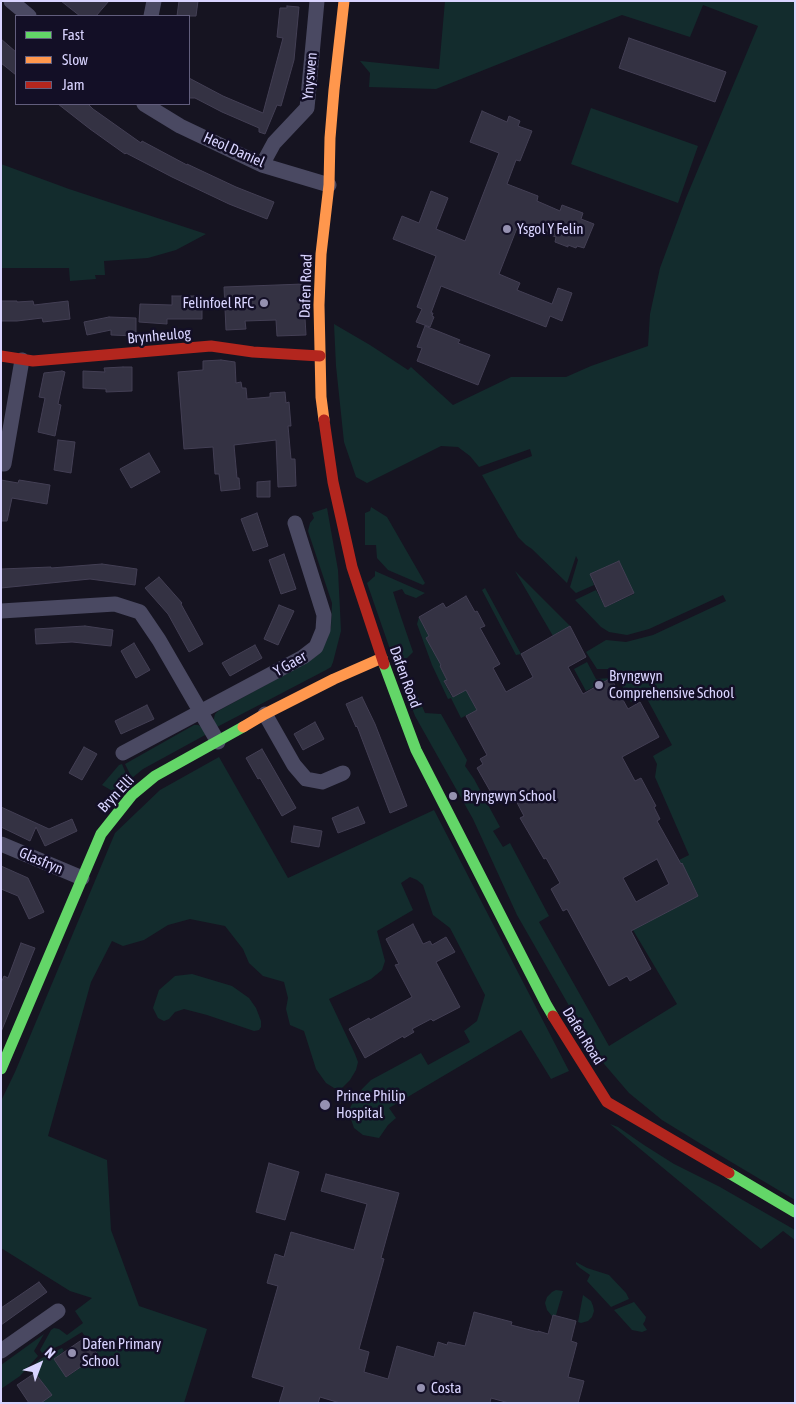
<!DOCTYPE html>
<html>
<head>
<meta charset="utf-8">
<style>
  body { margin:0 }
  #map { position:relative; width:796px; height:1404px; overflow:hidden; background:#161421; font-family:"Asap Condensed",sans-serif }
  canvas { display:block }
  .frame { position:absolute; inset:0; border:2px solid #d9d4ff; pointer-events:none }
  .legend { position:absolute; left:15px; top:15px; width:175px; height:90px; box-sizing:border-box; background:#130f26; border:1px solid #625e7d; margin:0; padding:6px 9px; list-style:none; font-size:15px; color:#d9d4ff }
  .legend li { display:flex; align-items:center; gap:10px; height:25px }
  .legend b { width:25px; border:1px solid #625e7d }
  .north { position:absolute; left:15px; top:1339px; width:50px; height:50px; -webkit-text-stroke:4px #130f26; paint-order:stroke; rotate:43deg; font-size:14px; font-weight:700; line-height:20px; text-align:center; color:#d9d4ff }
  .north::after { content:''; display:block; margin:auto; width:18px; height:22px; background:#d9d4ff; clip-path:polygon(50% 0,100% 100%,50% 72%,0 100%) }
</style>
</head>
<body>
<div id="map">
<canvas width="796" height="1404"></canvas>
<div class="frame"></div>
<ul class="legend">
<li><b style="height:6px;background:#63d668"></b>Fast</li>
<li><b style="height:6px;background:#ff974d"></b>Slow</li>
<li><b style="height:6px;background:#b3261e"></b>Jam</li>
</ul>
<div class="north">N</div>
</div>
<script>
const context = document.querySelector('canvas').getContext('2d');
context.lineJoin = 'round';
function fill(path, color) { context.fillStyle = color; context.fill(path, 'evenodd'); }
const poly = rows => new Path2D(rows.map(r => 'M' + r).join(''));
function strokePath(path, color, width, dash) { context.strokeStyle = color; context.lineWidth = width; context.lineCap = dash ? 'butt' : 'round'; context.setLineDash(dash || []); context.stroke(path); }
function drawText(font, color, halo, rows, align = 'center') {
  context.font = font + ' "Asap Condensed",sans-serif'; context.lineWidth = 5; context.setLineDash([]); context.textBaseline = 'middle'; context.strokeStyle = halo; context.fillStyle = color; for (const [text, x, y, turn = 0] of rows) {
    context.save(); context.translate(x, y); context.rotate((+turn || 0) * Math.PI / 180); context.textAlign = isNaN(turn) ? turn : align; if (halo) context.strokeText(text, 0, 0); context.fillText(text, 0, 0); context.restore();
  }
}
const green = poly([
  [445,1,795,1,795,1200,701,1144,662,1120,629,1093,599,1058,517,915,473,819,415,716,392,655,367,583,375,576,375,571,425,593,416,598,405,594,402,589,393,592,401,617,413,652,403,662,425,713,441,714,467,760,465,766,474,779,500,827,493,831,503,847,510,843,549,916,539,922,609,1046,677,1004,633,930,698,895,679,860,689,855,655,777,657,764,653,756,672,745,645,695,631,702,613,669,597,669,586,652,606,640,626,642,653,635,726,601,723,595,649,629,627,635,609,632,601,627,575,600,596,590,605,607,634,594,619,561,590,574,594,585,576,593,570,587,578,560,576,556,567,583,532,549,526,545,518,537,482,475,532,456,530,449,479,467,470,456,458,447,441,446,367,483,356,477,344,442,336,366,334,324,370,345,408,370,411,367,453,405,511,377,566,377,591,366,648,346,650,314,660,268,686,198,758,26,703,5,690,37,622,15,436,89,369,87,370,73,360,61,439,69],
  [591,108,698,146,678,203,571,164],
  [1,164,69,189,206,234,176,250,148,258,104,261,105,275,95,275,96,279,70,281,69,268,1,268],
  [371,507,387,517,425,583,423,585,388,570,377,558,376,545,365,545,365,513,370,511],
  [327,508,338,570,341,631,333,662,331,667,326,670,217,727,214,722,214,718,215,714,218,711,308,662,319,654,327,640,331,626,332,603,308,531,310,523,314,518,312,513],
  [515,571,570,626,553,636],
  [485,588,521,654,516,655,482,590],
  [419,617,429,636,426,638,447,662,440,666,447,680,444,682,452,697,466,690,477,710,461,718,451,698,448,699,432,665,417,624],
  [587,662,596,679,611,678,586,691,574,669],
  [194,725,198,725,202,727,207,734,143,769,132,778,125,764],
  [219,757,288,878,434,810,569,1071,551,1079,521,1030,389,1108,396,1118,388,1125,379,1138,363,1135,354,1128,351,1119,352,1113,348,1112,353,1102,362,1089,371,1080,421,1053,428,1065,470,1042,464,1031,477,1021,485,995,450,928,433,915,423,885,417,880,410,877,401,883,413,910,377,931,385,961,382,970,371,979,329,999,355,1054,358,1062,356,1070,350,1080,342,1088,334,1088,326,1083,316,1069,304,1031,290,1025,286,1009,288,998,284,982,263,976,249,963,243,949,225,926,190,919,168,925,144,940,123,946,112,941,91,982,48,1136,107,1160,111,1230,139,1306,207,1329,184,1403,41,1403,51,1395,32,1367,40,1359,62,1348,64,1351,54,1359,67,1377,98,1355,82,1332,61,1345,42,1353,40,1350,51,1330,54,1328,59,1329,67,1335,83,1323,75,1311,92,1298,70,1291,1,1248,1,1101,15,1072,115,833,160,790],
  [122,764,129,781,116,793,102,785,119,765],
  [192,974,232,986,249,998,256,1008,261,1021,261,1027,259,1030,254,1031,207,1015,184,1009,175,1012,169,1019,164,1021,158,1018,153,1008,159,990,175,976],
  [610,1124,618,1127,644,1145,674,1164,720,1187,795,1230,795,1240,783,1231,761,1249],
  [576,1262,587,1268,609,1275,626,1293,629,1299,611,1307,587,1281,590,1275,580,1268,576,1264],
  [556,1290,563,1291,556,1315,552,1316,547,1310,545,1303,547,1297,552,1292],
  [583,1295,591,1301,593,1306,594,1311,592,1317,588,1321,581,1323,578,1322],
  [634,1302,646,1317,645,1321,643,1324,647,1330,642,1332,632,1330,614,1310],
  [44,1334,34,1351,38,1356,20,1376,1,1389,1,1365]
]);
const building = poly([
  [61,1,109,1,96,16,80,16,61,1],
  [179,1,198,1,196,16,177,16,179,1],
  [287,6,299,7,294,60,281,106,277,105,265,134,259,132,259,128,222,112,195,98,189,98,189,78,223,96,263,113,283,38,277,37,280,8,287,8,287,6],
  [629,38,726,72,715,102,619,68,629,38],
  [1,39,16,52,16,75,1,63,1,39],
  [58,104,88,104,93,109,141,143,142,141,187,165,187,164,236,187,274,202,267,219,229,204,172,177,126,153,125,154,90,129,58,104],
  [482,111,507,122,509,116,520,121,518,126,532,131,520,161,516,160,507,184,538,196,537,201,560,211,562,205,583,213,581,219,594,224,584,248,577,246,576,248,568,245,568,247,555,242,556,237,534,229,533,231,524,228,523,231,517,228,499,274,520,283,517,290,552,304,558,288,572,293,562,321,550,316,546,327,441,286,431,313,433,313,432,316,434,317,430,327,416,322,422,309,417,307,436,256,393,239,402,216,419,223,431,191,448,198,436,229,465,241,499,153,470,142,482,111],
  [303,284,306,335,277,336,276,320,245,321,246,329,226,330,224,287,303,284],
  [172,296,202,296,202,319,167,319,167,324,139,322,140,304,172,305,172,296],
  [1,301,17,301,17,302,33,301,34,305,68,301,70,319,43,322,42,318,17,321,1,321,1,301],
  [109,317,136,318,136,336,111,335,111,330,87,335,84,322,109,317],
  [425,326,460,340,458,343,490,355,478,385,417,361,422,348,417,347,425,326],
  [221,360,235,362,236,383,241,382,242,388,246,388,247,399,270,397,270,393,285,392,286,403,289,402,291,426,288,426,291,459,295,459,296,486,278,487,276,440,234,445,237,478,239,478,240,489,221,491,219,474,215,474,213,447,184,449,178,372,203,370,203,361,221,360],
  [123,367,132,367,132,391,106,392,106,389,83,388,83,371,105,372,104,368,123,367],
  [62,371,65,372,58,404,61,405,55,436,38,432,45,398,39,397,44,373,62,371],
  [58,440,75,442,71,473,54,470,58,440],
  [149,453,160,472,131,488,120,469,149,453],
  [1,480,18,483,19,480,50,485,47,504,12,498,7,521,1,521,1,480],
  [270,481,270,497,257,497,257,482,270,481],
  [257,513,268,546,253,551,241,519,257,513],
  [284,554,296,589,281,594,269,560,284,554],
  [619,561,634,593,605,607,590,574,619,561],
  [102,564,137,569,135,585,90,579,1,588,1,569,51,567,51,568,102,564],
  [159,577,182,603,181,604,203,644,189,652,168,614,145,588,159,577],
  [466,596,475,612,477,611,485,626,480,628,500,664,493,668,506,692,533,677,521,654,570,626,586,657,568,667,583,694,611,678,628,709,640,702,659,737,622,757,635,781,641,778,656,806,654,807,660,819,657,821,681,864,682,863,698,896,631,931,651,969,630,981,627,976,609,986,567,909,563,911,551,889,560,883,546,858,544,859,520,818,524,816,513,795,497,803,477,768,483,764,480,759,487,755,466,716,477,710,466,690,453,697,444,681,447,680,440,666,441,665,426,638,429,636,419,617,443,603,446,608,466,596],
  [657,859,669,884,636,902,623,878,657,859],
  [279,605,294,611,278,645,264,639,279,605],
  [85,626,113,630,111,646,72,642,36,644,35,629,85,626],
  [134,643,150,670,136,678,121,651,134,643],
  [255,645,262,658,230,676,222,663,255,645],
  [362,697,375,724,407,806,390,813,357,726,356,727,346,704,362,697],
  [147,705,154,719,121,734,115,721,147,705],
  [315,722,324,739,303,750,294,734,315,722],
  [84,747,97,754,82,780,69,773,84,747],
  [262,749,296,808,282,816,260,778,258,779,246,758,262,749],
  [1,807,49,829,72,819,77,831,45,846,36,827,30,841,1,827,1,807],
  [358,807,365,823,338,833,332,818,358,807],
  [294,826,322,831,319,847,291,842,294,826],
  [1,866,28,878,44,912,29,919,18,896,1,889,1,866],
  [413,924,423,944,430,941,432,945,446,937,455,952,436,962,460,1007,433,1021,431,1019,412,1029,414,1032,404,1038,403,1036,365,1058,349,1029,369,1018,370,1020,412,997,395,965,399,964,386,939,413,924],
  [21,943,35,948,1,1032,1,983,4,976,8,978,21,943],
  [269,1163,299,1172,285,1220,256,1212,269,1163],
  [326,1174,399,1193,381,1258,384,1259,359,1349,369,1352,364,1372,388,1379,397,1346,434,1357,438,1342,447,1345,448,1342,465,1346,474,1312,512,1322,511,1325,538,1332,538,1331,548,1334,553,1315,576,1321,571,1341,577,1343,568,1377,584,1381,578,1403,509,1403,491,1398,490,1403,340,1403,320,1397,318,1403,279,1403,284,1387,252,1377,278,1286,267,1283,275,1254,284,1257,291,1232,354,1250,367,1204,321,1191,326,1174],
  [39,1282,47,1292,1,1325,1,1308,39,1282],
  [86,1337,98,1355,66,1377,54,1359,86,1337],
  [35,1373,52,1395,41,1403,29,1403,17,1385,35,1373]
]);
const street = poly([
  [11,1,29,16],
  [151,16,154,1],
  [144,104,180,126,262,165,329,185],
  [262,165,274,143,307,108,317,1],
  [4,464,22,360],
  [1,611,115,604,140,612,159,640,218,742],
  [265,714,294,765,306,779,322,782,343,773],
  [123,753,303,657,316,647,323,630,324,615,295,523],
  [1,844,82,878],
  [1,1351,58,1311]
]);
const fast = poly([
  [384,664,416,750,546,1004,553,1016],
  [1,1069,101,834,132,795,155,776,243,727],
  [729,1173,795,1212]
]);
const slow = poly([
  [324,420,321,397,319,305,321,254,329,185,330,138,334,90,344,1],
  [243,727,265,714,334,679,382,658]
]);
const jam = poly([
  [1,356,33,361,211,346,253,352,320,356],
  [324,420,333,482,352,567,384,664],
  [553,1016,607,1102,729,1173]
]);
const markers = [
  [507,229,5,"#9591b1"],
  [264,303,5,"#9591b1"],
  [599,685,5,"#9591b1"],
  [453,796,5,"#9591b1"],
  [325,1105,6,"#9591b1"],
  [72,1353,5,"#9591b1"],
  [421,1388,5,"#9591b1"]
];
const streetNames = [
  ["Ynyswen",310,76,-85],
  ["Heol Daniel",234,150,24],
  ["Dafen Road",306,286,-88],
  ["Brynheulog",159,336,-5],
  ["Y Gaer",290,664,-30],
  ["Dafen Road",405,677,70],
  ["Bryn Elli",116,794,-47],
  ["Glasfryn",41,861,23],
  ["Dafen Road",583,1036,58]
];
const poiNames = [
  ["Ysgol Y Felin",517,229],
  ["Felinfoel RFC",254,303,"right"],
  ["Bryngwyn",609,676],
  ["Comprehensive School",609,693],
  ["Bryngwyn School",463,796],
  ["Prince Philip",336,1096],
  ["Hospital",336,1113],
  ["Dafen Primary",82,1344],
  ["School",82,1361],
  ["Costa",431,1388]
];
fill(green, '#132c2d');
fill(building, '#343243');
strokePath(building, '#433f54', 1);
strokePath(street, '#4a4962', 15);
strokePath(fast, '#63d668', 11);
strokePath(slow, '#ff974d', 11);
strokePath(jam, '#b3261e', 11);
for (const [x, y, r, color] of markers) { const dot = new Path2D(); dot.arc(x, y, r, 0, 2 * Math.PI); context.fillStyle = color; context.fill(dot); strokePath(dot, '#130f26', 2); }
drawText('15px', '#d9d4ff', '#130f26', streetNames);
drawText('15px', '#d9d4ff', '#130f26', poiNames, 'left');
</script>
</body>
</html>
